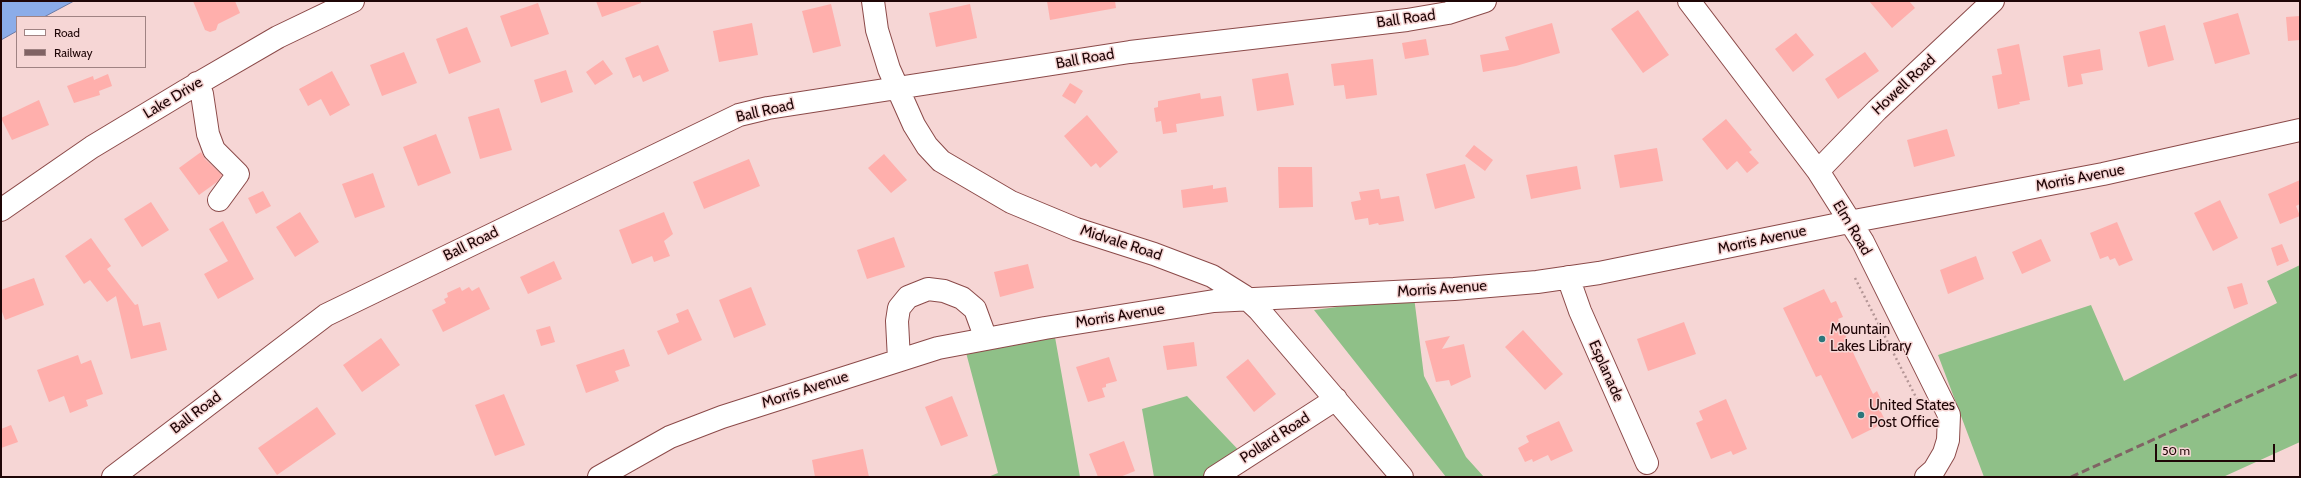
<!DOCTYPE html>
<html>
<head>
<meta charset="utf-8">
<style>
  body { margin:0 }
  #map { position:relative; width:2301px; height:478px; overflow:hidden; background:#f6d6d5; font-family:Cabin,sans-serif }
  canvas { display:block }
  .frame { position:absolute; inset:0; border:2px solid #1f0607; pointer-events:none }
  .legend { position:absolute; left:16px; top:16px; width:130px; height:52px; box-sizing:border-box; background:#f6d6d5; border:1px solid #a08383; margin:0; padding:5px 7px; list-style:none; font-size:12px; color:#1f0607 }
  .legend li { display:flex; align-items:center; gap:8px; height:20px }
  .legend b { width:20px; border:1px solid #a08383 }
  .scale { position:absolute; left:2155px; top:444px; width:120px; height:18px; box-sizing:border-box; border:2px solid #1f0607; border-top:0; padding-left:5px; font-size:12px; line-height:14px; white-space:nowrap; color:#1f0607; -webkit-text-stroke:3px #f6d6d5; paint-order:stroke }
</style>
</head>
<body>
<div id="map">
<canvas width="2301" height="478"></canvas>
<div class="frame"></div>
<ul class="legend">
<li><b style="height:5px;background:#fff"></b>Road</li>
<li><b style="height:5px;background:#806364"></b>Railway</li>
</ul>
<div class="scale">50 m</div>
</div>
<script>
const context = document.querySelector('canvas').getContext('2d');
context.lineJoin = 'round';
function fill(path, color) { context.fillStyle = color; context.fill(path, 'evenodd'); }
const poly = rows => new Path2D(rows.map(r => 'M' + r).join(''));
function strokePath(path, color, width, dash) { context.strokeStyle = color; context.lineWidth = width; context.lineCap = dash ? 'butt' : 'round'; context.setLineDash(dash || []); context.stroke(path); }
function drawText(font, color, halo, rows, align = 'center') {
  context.font = font + ' Cabin,sans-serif'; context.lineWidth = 3; context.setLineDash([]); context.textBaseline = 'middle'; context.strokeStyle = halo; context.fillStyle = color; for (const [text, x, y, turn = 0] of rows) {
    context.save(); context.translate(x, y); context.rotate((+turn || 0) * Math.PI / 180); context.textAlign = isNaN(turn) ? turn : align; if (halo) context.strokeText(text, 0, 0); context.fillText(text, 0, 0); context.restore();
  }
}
const forest = poly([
  [2300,265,2300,442,2223,477,1984,477,1938,355,2091,305,2124,381,2277,303,2267,281],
  [1414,297,1424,376,1466,457,1484,477,1446,477,1314,310],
  [1053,326,1080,477,988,477,998,473,964,345],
  [1187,396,1249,461,1233,471,1238,477,1154,477,1142,409]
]);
const water = poly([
  [1,1,74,1,44,17,17,17,17,31,1,40,1,1]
]);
const building = poly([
  [193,1,235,1,240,13,218,24,216,30,210,32,205,30],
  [596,1,641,1,641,3,602,17],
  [1047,1,1115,1,1116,8,1050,20],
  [1869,1,1909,1,1915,8,1892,28],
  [538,3,549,34,511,47,500,16],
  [831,4,841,46,813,53,802,11],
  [970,4,977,38,936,47,929,13],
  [1638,10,1669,55,1643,73,1611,29],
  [2238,13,2250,54,2215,64,2203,23],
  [2300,16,2300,40,2288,41,2286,17],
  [752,23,758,55,719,62,713,31],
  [1552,23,1560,53,1516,66,1483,72,1480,55,1509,50,1505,37],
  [2165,25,2174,60,2148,67,2139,32],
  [467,27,481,62,449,74,436,39],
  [1796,33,1814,55,1793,72,1775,49],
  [1426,39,1429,55,1405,59,1402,43],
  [2019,44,2030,100,2019,102,2020,104,1998,109,1992,76,2002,74,1997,49],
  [658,45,669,71,643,82,640,75,633,78,625,58],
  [2100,49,2103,70,2081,74,2083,84,2068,87,2063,56],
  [404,52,417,83,382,96,370,65],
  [1865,52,1879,71,1838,99,1825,79],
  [1373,59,1377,95,1346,99,1344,85,1334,86,1331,64],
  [603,60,613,74,595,85,586,72],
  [566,70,573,92,541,103,534,80],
  [332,71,350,105,330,116,321,99,308,106,299,89],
  [1288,73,1294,105,1257,111,1252,79],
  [108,74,112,86,99,91,100,95,74,103,67,86,93,76,94,80],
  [1070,83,1083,91,1075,104,1062,96],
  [1200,93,1201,99,1221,96,1224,116,1176,124,1177,132,1163,134,1161,121,1156,122,1154,108,1158,107,1158,101],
  [39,100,49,125,12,140,1,118],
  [499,108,512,150,480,159,468,117],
  [1087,115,1118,152,1100,168,1096,163,1091,167,1064,136],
  [1726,119,1752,150,1749,152,1759,163,1747,173,1737,161,1727,170,1702,139],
  [1947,129,1955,156,1914,167,1907,140],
  [436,134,451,173,418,186,403,147],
  [1474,145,1493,160,1485,171,1465,156],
  [1657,148,1663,181,1620,188,1614,155],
  [201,152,205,159,222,175,217,182,199,195,179,168],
  [884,154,907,180,891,193,868,168],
  [749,159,760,186,704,209,693,182],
  [1465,164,1475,198,1435,209,1426,174],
  [1577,166,1581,189,1531,199,1526,175],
  [1278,167,1312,167,1313,207,1279,208],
  [373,173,385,207,355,218,342,184],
  [2300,180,2300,204,2296,206,2300,216,2280,224,2268,194],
  [1213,185,1213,189,1226,187,1228,202,1183,208,1181,190],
  [1379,189,1381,199,1399,196,1404,221,1379,225,1378,223,1369,225,1368,218,1355,220,1351,202,1361,200,1359,192],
  [263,191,271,206,256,214,248,198],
  [2220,200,2238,238,2213,251,2194,213],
  [151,202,169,230,142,247,124,219],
  [300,212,319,242,295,257,276,227],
  [664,212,673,234,664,241,670,256,654,262,652,256,632,264,619,230],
  [223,221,254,279,218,299,204,274,228,261,209,229],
  [2117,222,2133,260,2119,266,2115,258,2110,260,2108,256,2100,259,2090,233],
  [894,237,905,267,867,279,857,250],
  [91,238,111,266,107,269,135,305,138,304,143,326,160,322,167,350,131,359,116,296,107,302,90,280,84,284,65,256],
  [2041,239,2051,261,2022,274,2012,252],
  [2282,244,2289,261,2277,266,2271,248],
  [1976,256,1984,279,1948,294,1940,270],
  [554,261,562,279,528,294,520,277],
  [1028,264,1034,288,1000,297,994,272],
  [34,278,44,305,5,320,1,309,1,290],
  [2242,283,2248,304,2234,309,2227,287],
  [460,287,462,291,469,287,472,291,479,287,490,309,443,332,432,310,446,303,444,299,448,297,447,293],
  [751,287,766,325,734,338,719,300],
  [1824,289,1831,303,1836,301,1843,317,1838,319,1856,359,1873,394,1877,391,1884,406,1879,408,1886,422,1852,439,1821,375,1816,377,1783,308],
  [688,309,702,340,668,355,657,331,679,322,676,314],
  [1684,322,1696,354,1648,371,1637,339],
  [550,326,555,342,541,346,536,330],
  [1523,330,1563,374,1545,390,1505,347],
  [1450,336,1442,349,1464,344,1471,377,1451,386,1449,380,1436,382,1425,341],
  [381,338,400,365,362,392,343,365],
  [1194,342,1197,366,1167,370,1163,346],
  [624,349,630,366,615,371,619,381,586,393,576,365],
  [78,355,81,364,91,360,103,394,86,400,88,406,70,413,64,396,49,402,37,370],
  [1109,357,1117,381,1106,384,1106,387,1102,388,1105,397,1088,402,1076,367],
  [1248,359,1276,394,1254,412,1226,377],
  [504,394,525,445,495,456,475,405],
  [952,396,968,436,941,446,925,407],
  [1726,399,1747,449,1733,455,1731,451,1711,459,1696,423,1703,420,1699,411],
  [317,407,336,434,277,475,258,448],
  [1559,421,1573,451,1551,461,1548,455,1533,462,1532,459,1525,462,1518,448,1529,442,1526,436],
  [11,425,18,442,1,448,1,429],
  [1124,441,1135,471,1120,477,1098,477,1089,454],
  [863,449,869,477,815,477,812,460]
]);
const path = poly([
  [1855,278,1920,405]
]);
const minor = poly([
  [873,1,877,30,889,69,914,125,927,146,941,161,1011,202,1076,229,1154,254,1212,276,1244,296,1259,310,1402,477],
  [1689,1,1818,171,1863,242,1949,415,1948,440,1944,453,1934,470,1926,477],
  [197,83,202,94,208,134,214,150,238,174,219,200],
  [1818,171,1877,110,1993,1],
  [1,210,92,147,185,91,278,37,353,1],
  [1568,277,1580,311,1647,463],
  [899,360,897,321,899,308,908,297,928,289,944,291,962,298,975,309,986,339],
  [113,477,326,315,739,115,768,108,1130,52,1407,20,1448,13,1485,1],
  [599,477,670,437,722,417,938,348,1045,328,1214,301,1454,289,1537,282,1599,273,1849,222,2103,174,2300,130],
  [1215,477,1336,399]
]);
const rail = poly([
  [2071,477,2300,373]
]);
const markers = [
  [1822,339,4,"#2c767b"],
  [1861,415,4,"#2c767b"]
];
const streetNames = [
  ["Ball Road",1406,19,-8],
  ["Ball Road",1085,59,-10],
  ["Howell Road",1904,85,-43],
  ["Lake Drive",173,98,-31],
  ["Ball Road",765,111,-13],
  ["Morris Avenue",2080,178,-11],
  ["Elm Road",1852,228,59],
  ["Morris Avenue",1762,240,-12],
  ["Midvale Road",1121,243,18],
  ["Ball Road",471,244,-26],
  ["Morris Avenue",1442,289,-4],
  ["Morris Avenue",1120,316,-9],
  ["Esplanade",1606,371,66],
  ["Morris Avenue",805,390,-18],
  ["Ball Road",196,413,-37],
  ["Pollard Road",1275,438,-33]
];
const poiNames = [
  ["Mountain",1830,330],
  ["Lakes Library",1830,347],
  ["United States",1869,406],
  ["Post Office",1869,423]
];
fill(forest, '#8fc088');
fill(water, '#8bace8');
strokePath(water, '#6b7aa4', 1);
fill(building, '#ffafac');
strokePath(minor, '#8b4a49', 24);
strokePath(path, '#b49696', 2.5, [2, 3]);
strokePath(minor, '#fff', 22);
strokePath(rail, '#806364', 3, [8, 4]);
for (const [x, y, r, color] of markers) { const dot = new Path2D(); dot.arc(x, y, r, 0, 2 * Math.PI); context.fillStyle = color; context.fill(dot); strokePath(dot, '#f6d6d5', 1.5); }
drawText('15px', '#1f0607', '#f6d6d5', streetNames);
drawText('15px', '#1f0607', '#f6d6d5', poiNames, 'left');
</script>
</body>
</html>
